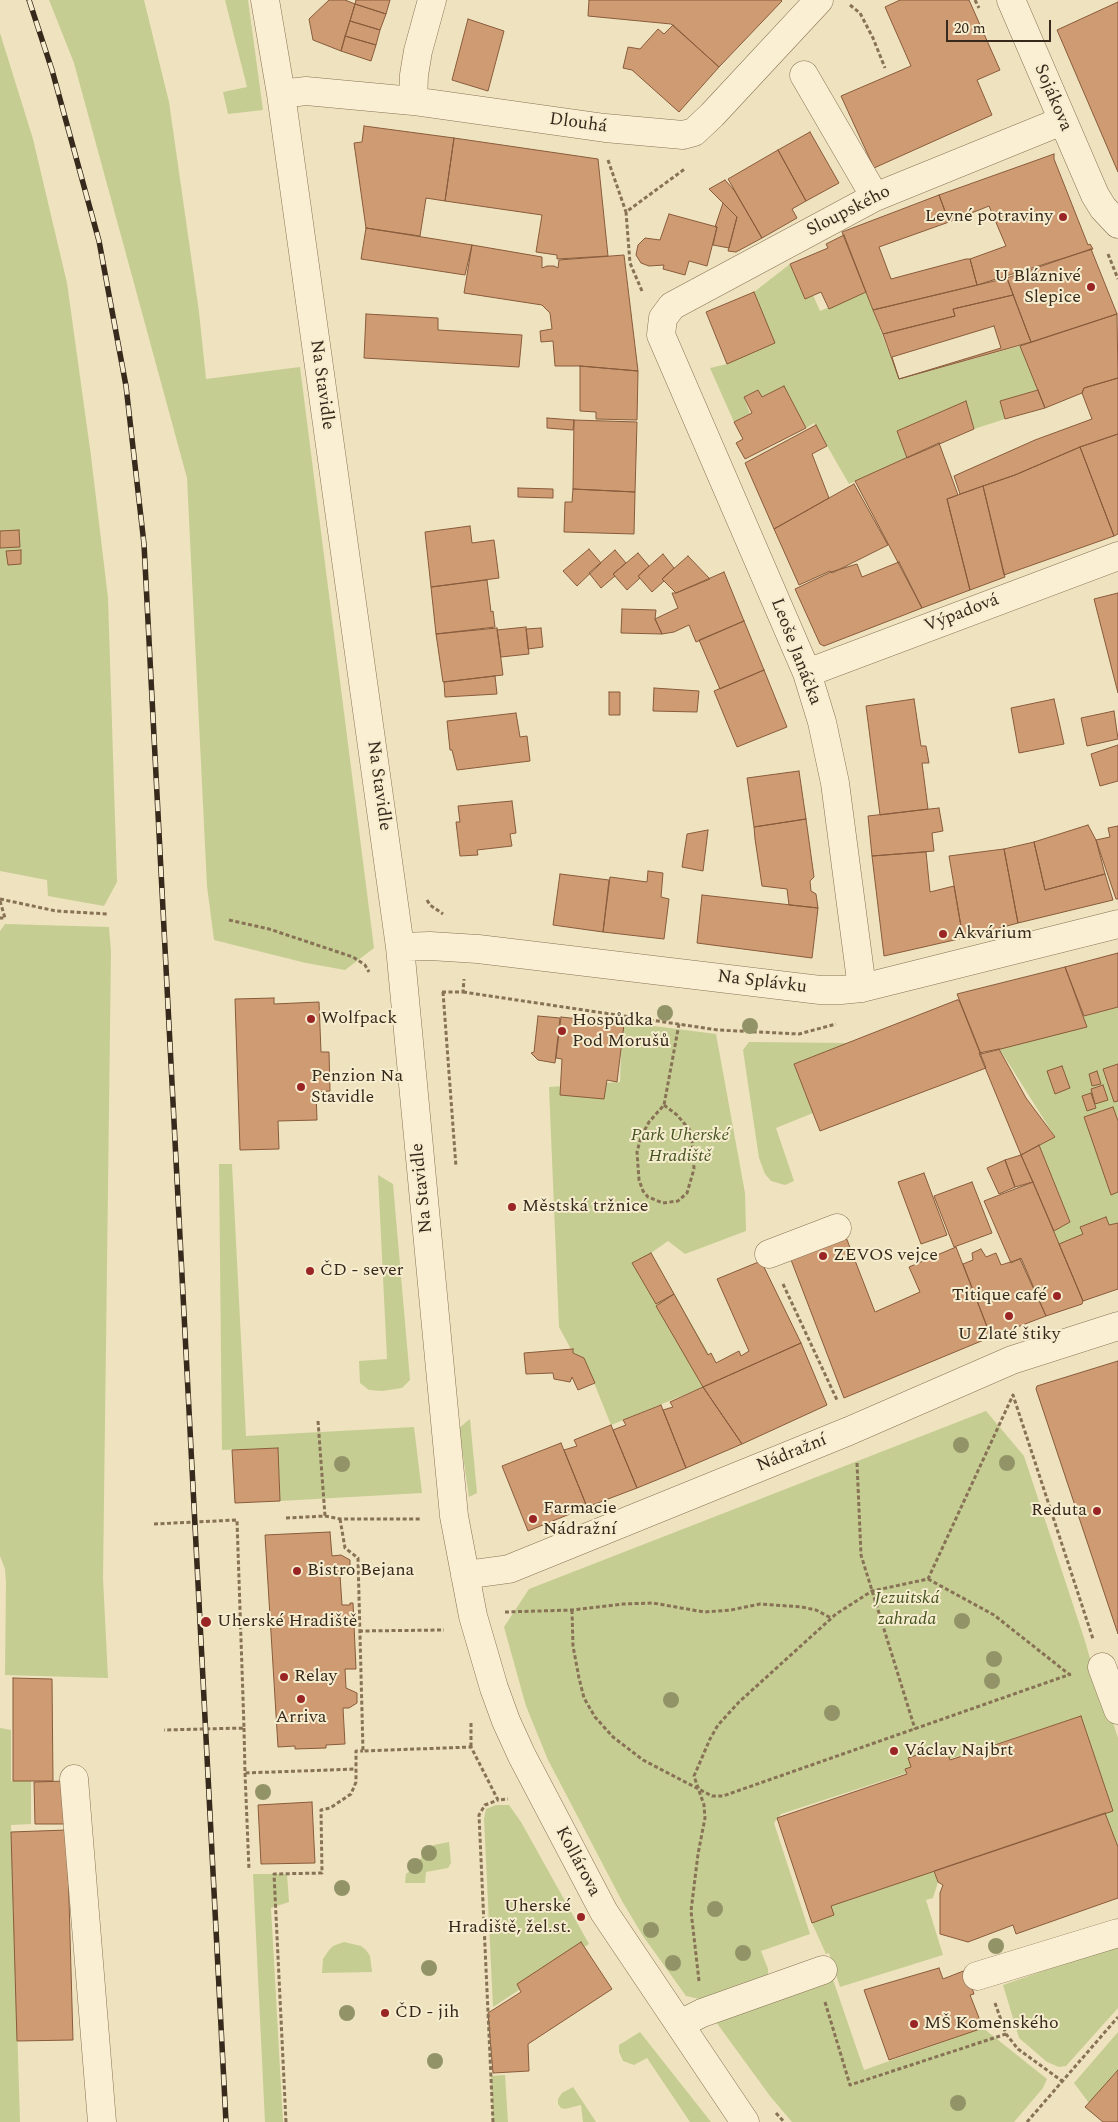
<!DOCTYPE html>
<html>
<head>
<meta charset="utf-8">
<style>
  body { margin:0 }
  #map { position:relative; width:1118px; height:2122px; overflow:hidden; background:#efe2be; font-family:Spectral,serif }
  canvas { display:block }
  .scale { position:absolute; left:946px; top:20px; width:105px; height:22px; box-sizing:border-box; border:2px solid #37291c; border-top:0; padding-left:6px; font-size:15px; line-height:18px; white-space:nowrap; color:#37291c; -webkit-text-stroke:4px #f6ecce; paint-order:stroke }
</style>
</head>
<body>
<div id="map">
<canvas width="1118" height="2122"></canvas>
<div class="scale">20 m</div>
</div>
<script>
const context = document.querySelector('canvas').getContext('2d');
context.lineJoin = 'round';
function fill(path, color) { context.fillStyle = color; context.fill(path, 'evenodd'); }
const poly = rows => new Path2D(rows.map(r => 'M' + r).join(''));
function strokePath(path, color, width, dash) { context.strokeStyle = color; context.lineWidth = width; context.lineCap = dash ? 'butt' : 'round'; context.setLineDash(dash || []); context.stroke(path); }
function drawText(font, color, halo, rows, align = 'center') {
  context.font = font + ' Spectral,serif'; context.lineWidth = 4; context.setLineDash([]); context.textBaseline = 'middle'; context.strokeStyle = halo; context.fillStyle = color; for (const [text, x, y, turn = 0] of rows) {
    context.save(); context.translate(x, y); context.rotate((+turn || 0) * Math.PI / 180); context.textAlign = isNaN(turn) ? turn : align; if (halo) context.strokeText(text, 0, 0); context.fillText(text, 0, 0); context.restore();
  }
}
const green = poly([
  [49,0,144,0,169,102,199,312,206,379,300,367,374,948,345,970,306,963,214,940,207,886,187,478,74,63],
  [225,0,248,0,263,110,228,114,223,92,247,87],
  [0,33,33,139,67,283,91,456,108,598,117,882,104,906,48,896,47,880,0,871],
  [790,264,805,299,813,295,820,311,866,292,899,379,1020,346,1038,390,1000,401,1005,419,974,429,966,401,897,431,907,458,849,484,814,423,806,428,784,387,762,397,758,390,744,397,750,414,734,422,710,368,727,364,773,342,754,292],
  [5,924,109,927,111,951,103,1578,108,1678,5,1675,6,1582,5,1569,0,1556,0,931],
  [1118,1007,1118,1224,1058,1245,1053,1232,1070,1222,1039,1145,1055,1137,999,1048,1087,1027,1082,1017],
  [622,1022,716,1034,745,1193,746,1231,685,1254,668,1241,651,1253,722,1377,703,1387,611,1425,584,1358,573,1353,559,1327,549,1087,620,1082],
  [749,1042,848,1043,794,1064,813,1113,776,1128,794,1181,785,1185,771,1181,765,1174,759,1158,743,1050],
  [219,1164,232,1164,246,1436,414,1427,422,1493,280,1501,278,1448,222,1450],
  [378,1175,393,1184,410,1380,402,1388,382,1391,369,1390,360,1383,359,1361,387,1359],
  [986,1411,1024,1456,1085,1641,1098,1687,1108,1707,1118,1738,1118,1847,1105,1813,1113,1811,1081,1716,781,1814,774,1823,810,1934,761,1951,768,1969,768,1978,708,2001,686,1996,643,1936,622,1901,548,1760,526,1706,504,1627,529,1589],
  [470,1419,477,1493,469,1497,459,1428],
  [0,1728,11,1730,11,1781,31,1781,31,1824,11,1825,20,2122,0,2122],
  [496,1805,509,1805,521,1822,589,1944,493,2007,484,1819,486,1809],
  [449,1842,451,1863,448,1868,426,1872,425,1883,405,1883,406,1874,419,1863,423,1853,434,1845],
  [934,1871,938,1882,933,1898,926,1900,943,1955,840,1987,829,1953,826,1954,812,1923,831,1906],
  [253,1874,287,1874,289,1902,271,1908,283,2122,265,2122],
  [344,1942,361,1946,366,1950,370,1956,372,1972,322,1973,323,1959,329,1950,333,1946],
  [1118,1945,1118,2008,1066,2066,1059,2067,1047,2062,1019,2038,1003,1985],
  [831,1974,864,2070,983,2028,1047,2079,1043,2088,1014,2122,792,2122,770,2096,716,2022],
  [640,2032,711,2122,690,2122,647,2058,634,2065,623,2061,619,2052,619,2045],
  [1118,2032,1118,2070,1089,2103,1074,2083],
  [505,2075,508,2122,493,2122,491,2076],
  [573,2087,596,2122,583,2122,581,2105,565,2109,561,2108,558,2104,558,2099,562,2093]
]);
const building = poly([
  [329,0,345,0,355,4,341,51,313,40,309,19,329,0],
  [356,0,390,0,386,14,355,4,356,0],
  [589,0,781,0,782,1,719,67,671,24,588,16,589,0],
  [900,0,969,0,1000,70,977,80,992,115,874,168,841,96,911,66,885,7,900,0],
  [1118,2,1118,172,1057,30,1118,2],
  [355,4,386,14,380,30,350,21,355,4],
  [468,19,504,31,488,91,452,80,468,19],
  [350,21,380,30,376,45,345,36,350,21],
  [673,25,719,67,679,112,632,70,623,68,628,47,640,49,658,29,664,34,673,25],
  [345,36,376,45,371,61,341,51,345,36],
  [364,126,454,138,445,201,426,198,420,236,366,228,354,143,362,142,364,126],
  [810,132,839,183,806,201,778,150,810,132],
  [454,138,598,159,608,256,557,259,557,255,536,252,542,215,445,201,454,138],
  [778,150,806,201,792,209,797,218,762,238,728,179,778,150],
  [1054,154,1054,159,1088,245,1090,244,1093,249,977,285,970,259,1006,246,989,206,949,222,939,195,1054,154],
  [725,180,734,190,762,238,736,252,728,251,737,217,709,189,725,180],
  [939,195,949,222,879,247,891,279,966,259,970,259,977,285,873,310,842,232,939,195],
  [723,203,737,217,729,248,713,245,717,227,715,227,723,203],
  [669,214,717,227,707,266,689,261,685,275,663,269,664,265,649,266,641,263,636,255,638,245,645,238,660,240,669,214],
  [366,228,472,245,465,275,361,259,366,228],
  [844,235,866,292,829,309,821,292,805,299,790,264,828,248,826,244,844,235],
  [472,245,542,257,542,268,547,266,554,266,558,268,559,260,624,255,638,371,580,366,555,366,553,341,541,342,540,331,552,329,550,313,542,305,464,293,472,245],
  [1091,249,1117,314,1031,342,1007,278,1091,249],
  [1007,278,1013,295,953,309,955,316,883,334,873,310,1007,278],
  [754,292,775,343,727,364,706,312,754,292],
  [1013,295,1031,342,899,379,883,334,955,316,953,309,1013,295],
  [366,314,438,318,438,330,522,335,519,367,364,358,366,314],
  [1117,314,1118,378,1084,388,1082,393,1045,408,1020,346,1117,314],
  [994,326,1001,348,899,379,892,357,994,326],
  [580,366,638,371,637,420,596,419,596,412,580,411,580,366],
  [1118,378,1118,434,1080,447,1015,475,960,494,954,476,1035,440,1092,419,1082,393,1084,388,1118,378],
  [784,386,806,428,745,459,736,443,743,439,734,422,752,413,744,397,758,390,762,397,784,386],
  [1038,390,1045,408,1005,419,1000,401,1038,390],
  [966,401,974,429,907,458,897,431,966,401],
  [547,418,574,420,573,430,547,428,547,418],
  [574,420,637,422,635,492,573,489,574,420],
  [816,425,827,446,812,454,829,498,774,529,745,463,816,425],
  [1118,434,1118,534,1114,536,1080,447,1118,434],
  [939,443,958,495,947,499,970,590,922,608,855,481,939,443],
  [1080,447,1114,536,1004,575,983,486,1015,475,1080,447],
  [854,484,888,545,832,573,830,571,799,585,774,529,854,484],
  [983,486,1005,577,970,590,947,499,983,486],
  [518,488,553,489,553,498,518,497,518,488],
  [573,489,635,492,634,534,564,532,565,502,572,502,573,489],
  [470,526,472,543,494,540,499,578,431,587,425,532,470,526],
  [19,530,20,547,0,548,0,531,19,530],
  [589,549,601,563,577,586,563,571,589,549],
  [21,550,21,564,8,565,6,551,21,550],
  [615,550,626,563,613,574,615,576,601,588,589,573,615,550],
  [638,553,649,566,638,576,640,578,627,590,613,574,638,553],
  [663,554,674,568,662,579,664,581,652,592,638,576,663,554],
  [688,556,710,579,676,593,662,579,688,556],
  [899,562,922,608,824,646,820,644,795,589,831,572,857,564,862,577,899,562],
  [724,572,744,621,696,642,689,625,674,632,662,634,655,619,678,608,672,593,676,593,724,572],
  [487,580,491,612,493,611,495,627,436,634,431,587,487,580],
  [1118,593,1118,693,1094,599,1118,593],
  [622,609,656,610,655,619,662,634,621,633,622,609],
  [744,621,764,670,720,689,699,640,744,621],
  [526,627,529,654,501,657,497,630,526,627],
  [497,628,503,675,443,682,436,634,497,628],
  [541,628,543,647,528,649,526,629,541,628],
  [764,670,787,727,737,747,714,691,764,670],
  [495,676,497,694,445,697,444,682,495,676],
  [654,688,699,691,697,712,653,711,654,688],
  [609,692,620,692,620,715,609,715,609,692],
  [914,699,921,746,926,746,929,763,922,763,928,809,880,815,866,706,914,699],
  [1054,699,1064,744,1019,753,1011,708,1054,699],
  [1114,711,1118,739,1087,746,1081,718,1114,711],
  [516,713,520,737,527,736,530,761,457,770,452,750,450,750,447,721,516,713],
  [1118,745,1118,781,1100,786,1091,754,1118,745],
  [799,771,806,819,754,827,747,778,799,771],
  [512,801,516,833,510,834,512,846,477,850,478,855,460,856,456,822,460,822,458,806,512,801],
  [939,808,943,831,932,833,934,851,872,856,868,816,939,808],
  [806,819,814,877,810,881,811,891,816,894,818,908,789,905,787,889,762,886,755,839,754,827,806,819],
  [1088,825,1096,840,1105,874,1045,890,1034,842,1088,825],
  [1118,826,1118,899,1116,899,1096,840,1110,837,1108,828,1118,826],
  [708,830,703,871,682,867,687,834,708,830],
  [1034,842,1045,890,1105,874,1113,900,1018,923,1004,849,1034,842],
  [1004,849,1018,923,963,938,949,856,1004,849],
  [926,852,930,892,954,886,963,938,884,956,872,856,926,852],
  [648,871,663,873,661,897,669,899,664,939,603,932,610,877,647,882,648,871],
  [560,874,609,880,603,932,553,925,560,874],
  [702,895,818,908,812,958,697,943,702,895],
  [1118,953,1118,1007,1084,1016,1065,967,1118,953],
  [1065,967,1087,1027,981,1054,957,994,1065,967],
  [274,998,274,1004,319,1002,321,1052,329,1052,330,1091,316,1092,317,1120,278,1121,279,1149,240,1150,235,999,274,998],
  [957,1000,959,1000,986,1068,820,1131,794,1064,957,1000],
  [538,1016,560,1018,555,1063,538,1060,531,1053,534,1052,538,1016],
  [561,1017,624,1024,617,1082,607,1080,604,1099,560,1095,562,1059,556,1058,561,1017],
  [999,1049,1026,1098,1055,1137,1021,1155,979,1053,999,1049],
  [1118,1064,1118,1101,1114,1102,1103,1069,1118,1064],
  [1062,1066,1070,1088,1055,1094,1047,1071,1062,1066],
  [1097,1071,1101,1084,1092,1086,1089,1074,1097,1071],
  [1103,1085,1108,1100,1095,1104,1091,1089,1103,1085],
  [1091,1093,1096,1108,1087,1111,1082,1096,1091,1093],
  [1113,1107,1118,1121,1118,1192,1111,1195,1084,1117,1113,1107],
  [1039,1145,1070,1222,1054,1231,1021,1155,1039,1145],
  [1021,1155,1033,1182,1015,1187,1005,1160,1021,1155],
  [1005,1160,1015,1187,999,1194,987,1168,1005,1160],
  [924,1173,947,1235,921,1244,898,1182,924,1173],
  [972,1182,992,1233,954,1247,934,1196,972,1182],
  [1033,1182,1083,1301,1082,1304,1046,1316,1021,1258,1011,1263,984,1201,1033,1182],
  [1106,1217,1109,1225,1118,1223,1118,1289,1083,1301,1059,1244,1083,1234,1080,1227,1106,1217],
  [844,1232,875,1312,920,1292,909,1267,956,1247,991,1337,844,1398,788,1252,844,1232],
  [981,1249,986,1257,996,1253,1001,1265,1020,1259,1046,1316,991,1337,963,1264,973,1260,972,1253,981,1249],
  [651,1253,674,1294,656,1304,632,1263,651,1253],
  [761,1261,801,1343,703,1387,656,1306,674,1294,708,1355,711,1353,716,1363,739,1351,741,1356,749,1351,717,1279,761,1261],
  [801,1343,827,1405,742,1444,703,1387,801,1343],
  [573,1349,573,1353,584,1358,595,1383,578,1390,572,1377,570,1382,554,1379,553,1373,526,1374,524,1353,573,1349],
  [1118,1361,1118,1634,1036,1389,1037,1386,1118,1361],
  [703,1387,742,1444,686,1468,663,1410,673,1407,670,1402,703,1387],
  [661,1405,686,1468,637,1488,613,1430,626,1425,623,1420,661,1405],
  [611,1425,637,1488,587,1507,564,1450,577,1446,574,1440,611,1425],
  [561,1443,587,1507,528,1531,502,1466,561,1443],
  [278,1448,280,1501,235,1503,232,1450,278,1448],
  [330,1532,332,1556,341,1555,350,1560,350,1569,340,1575,342,1605,350,1605,350,1603,353,1603,356,1669,345,1669,346,1688,357,1693,357,1703,349,1708,343,1708,345,1744,326,1745,326,1748,295,1749,295,1746,278,1747,265,1535,330,1532],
  [13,1678,52,1679,53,1781,13,1781,13,1678],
  [1081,1716,1113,1811,831,1906,834,1915,812,1923,777,1818,907,1774,905,1769,911,1767,908,1758,938,1748,941,1756,948,1754,950,1760,1081,1716],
  [66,1781,67,1824,35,1824,34,1782,66,1781],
  [312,1802,315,1863,261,1864,258,1805,312,1802],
  [1105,1813,1118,1847,1118,1898,1016,1934,1013,1925,968,1942,940,1934,940,1893,943,1885,938,1882,934,1871,1105,1813],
  [67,1830,73,2040,17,2041,11,1832,67,1830],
  [581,1942,612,1989,528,2044,529,2071,493,2073,488,2013,521,1992,517,1984,581,1942],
  [939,1968,943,1979,966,1970,974,1994,970,1995,983,2028,889,2060,864,1990,939,1968],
  [1118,2070,1118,2122,1103,2122,1085,2107,1118,2070]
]);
const path = poly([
  [975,0,979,8],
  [850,5,860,13,873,38,885,68],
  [608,160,626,212],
  [1108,254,1118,279],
  [642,291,630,263,626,212,686,168],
  [0,899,56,911,108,914],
  [427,900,430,905,443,914],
  [0,901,5,918,0,918],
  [229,920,269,929,353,957,365,965,369,972],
  [442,992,463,992,464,979],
  [443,992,456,1167],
  [463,992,718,1030,799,1034,836,1024],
  [664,1105,677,1115,689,1129,692,1139,694,1169,687,1193,678,1201,663,1203,648,1197,643,1191,639,1180,637,1152,641,1137,649,1122,664,1105,679,1024],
  [783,1284,837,1400],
  [318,1421,325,1516],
  [857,1463,861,1555,915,1729],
  [286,1518,325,1516,340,1519,421,1519],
  [340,1519,345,1548,358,1558,363,1751,471,1747,498,1800,508,1799],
  [154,1524,237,1520,244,1728,164,1730],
  [928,1579,994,1615,1070,1675],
  [572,1610,573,1646,579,1678,584,1698,595,1717,613,1737,643,1760,712,1796,723,1796,1071,1674],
  [505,1612,572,1610,623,1604,653,1603,704,1612,731,1610,760,1604,802,1607,816,1610,831,1618],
  [359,1631,444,1630],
  [471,1723,471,1747],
  [244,1728,245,1773,356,1769],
  [245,1773,249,1870],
  [699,1981,691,1911,698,1854,705,1818,704,1805,694,1776,710,1739,718,1725,739,1702,836,1614,872,1591,928,1579,1013,1395,1093,1639],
  [825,2002,850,2085,1006,2034],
  [995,2003,1006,2034,1018,2049,1062,2081],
  [776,2113,784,2122],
  [286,2122,274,1874,322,1873,321,1810,330,1808,351,1794,356,1782,356,1751,363,1751],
  [493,2122,479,1815,485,1805,498,1800],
  [1027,2122,1118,2017]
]);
const minor = poly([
  [265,0,281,94,400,947,454,1516,473,1616,494,1688,506,1721,522,1756,604,1912,745,2122],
  [1011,0,1095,195,1103,208,1118,224],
  [804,75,875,197],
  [281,94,306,91,413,101,605,128,683,135,694,132,712,115,819,0],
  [413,101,414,75,418,51,432,0],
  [807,673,1118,556],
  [400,947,430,946,478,949,820,990,841,990,862,988,1118,924],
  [862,988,835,783,822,722,807,673,661,335,663,318,672,306,875,197,1062,121],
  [769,1254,837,1228],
  [465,1575,509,1569,849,1431,1012,1360,1118,1326],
  [1102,1667,1118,1710],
  [74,1779,102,2122],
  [977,1976,1118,1933],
  [680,2024,702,2013,823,1970]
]);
const rail = poly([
  [29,0,52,70,99,241,126,386,144,544,226,2122]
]);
const trees = [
  [665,1013],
  [750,1026],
  [961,1445],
  [1007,1463],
  [342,1464],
  [962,1621],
  [994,1659],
  [992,1681],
  [671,1700],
  [832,1713],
  [263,1792],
  [429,1853],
  [415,1866],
  [342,1888],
  [715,1909],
  [651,1930],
  [996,1946],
  [743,1953],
  [673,1963],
  [429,1968],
  [347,2013],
  [435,2061],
  [958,2103]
];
const markers = [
  [1063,217,5,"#992624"],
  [1091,287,5,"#992624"],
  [943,934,5,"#992624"],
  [311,1019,5,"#992624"],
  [562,1031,5,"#992624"],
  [301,1087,5,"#992624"],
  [512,1207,5,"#992624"],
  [823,1256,5,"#992624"],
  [310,1271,5,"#992624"],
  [1057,1296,5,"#992624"],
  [1009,1316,5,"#992624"],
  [1097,1511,5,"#992624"],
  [533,1519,5,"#992624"],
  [297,1571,5,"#992624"],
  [206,1622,6,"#992624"],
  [284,1677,5,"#992624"],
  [301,1699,5,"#992624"],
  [894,1751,5,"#992624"],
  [581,1917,5,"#992624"],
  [385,2013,5,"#992624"],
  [914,2024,5,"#992624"]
];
const streetNames = [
  ["Sojákova",1052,98,67],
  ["Dlouhá",578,124,8],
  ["Sloupského",849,212,-27],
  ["Na Stavidle",321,385,82],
  ["Výpadová",962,614,-21],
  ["Leoše Janáčka",795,652,69],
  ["Na Stavidle",378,786,82],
  ["Na Splávku",762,983,7],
  ["Na Stavidle",423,1188,-96],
  ["Nádražní",792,1454,-22],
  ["Kollárova",577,1862,62]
];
const poiNames = [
  ["Levné potraviny",1053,217,"right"],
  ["U Bláznivé",1081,277,"right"],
  ["Slepice",1081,298,"right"],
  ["Akvárium",953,934],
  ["Wolfpack",321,1019],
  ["Hospůdka",572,1021],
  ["Pod Morušů",572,1042],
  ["Penzion Na",311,1077],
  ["Stavidle",311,1098],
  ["Městská tržnice",522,1207],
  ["ZEVOS vejce",833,1256],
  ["ČD - sever",320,1271],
  ["Titique café",1047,1296,"right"],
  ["U Zlaté štiky",1009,1335,"center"],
  ["Farmacie",543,1509],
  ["Nádražní",543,1530],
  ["Reduta",1087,1511,"right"],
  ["Bistro Bejana",307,1571],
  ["Uherské Hradiště",217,1622],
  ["Relay",294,1677],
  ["Arriva",301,1718,"center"],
  ["Václav Najbrt",904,1751],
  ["Uherské",571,1907,"right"],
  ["Hradiště, žel.st.",571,1928,"right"],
  ["ČD - jih",395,2013],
  ["MŠ Komenského",924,2024]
];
const parkNames = [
  ["Park Uherské",680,1136],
  ["Hradiště",680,1157],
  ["Jezuitská",907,1599],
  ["zahrada",907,1620]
];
fill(green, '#c5cd92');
fill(building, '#cf9b73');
strokePath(building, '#885b3b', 1);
strokePath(minor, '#887256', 29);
strokePath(path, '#887256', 3, [4, 2.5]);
strokePath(minor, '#faefd2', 28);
strokePath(rail, '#37291c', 5.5);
strokePath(rail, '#f6ecce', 4, [11]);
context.fillStyle = '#929468';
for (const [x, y] of trees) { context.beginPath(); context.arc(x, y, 8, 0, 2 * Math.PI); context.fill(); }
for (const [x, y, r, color] of markers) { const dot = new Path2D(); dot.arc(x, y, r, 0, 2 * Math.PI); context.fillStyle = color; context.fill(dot); strokePath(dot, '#f6ecce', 2); }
drawText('18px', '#37291c', '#f6ecce', streetNames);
drawText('18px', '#37291c', '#f6ecce', poiNames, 'left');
drawText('italic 18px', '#465421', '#f6ecce', parkNames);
</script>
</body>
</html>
